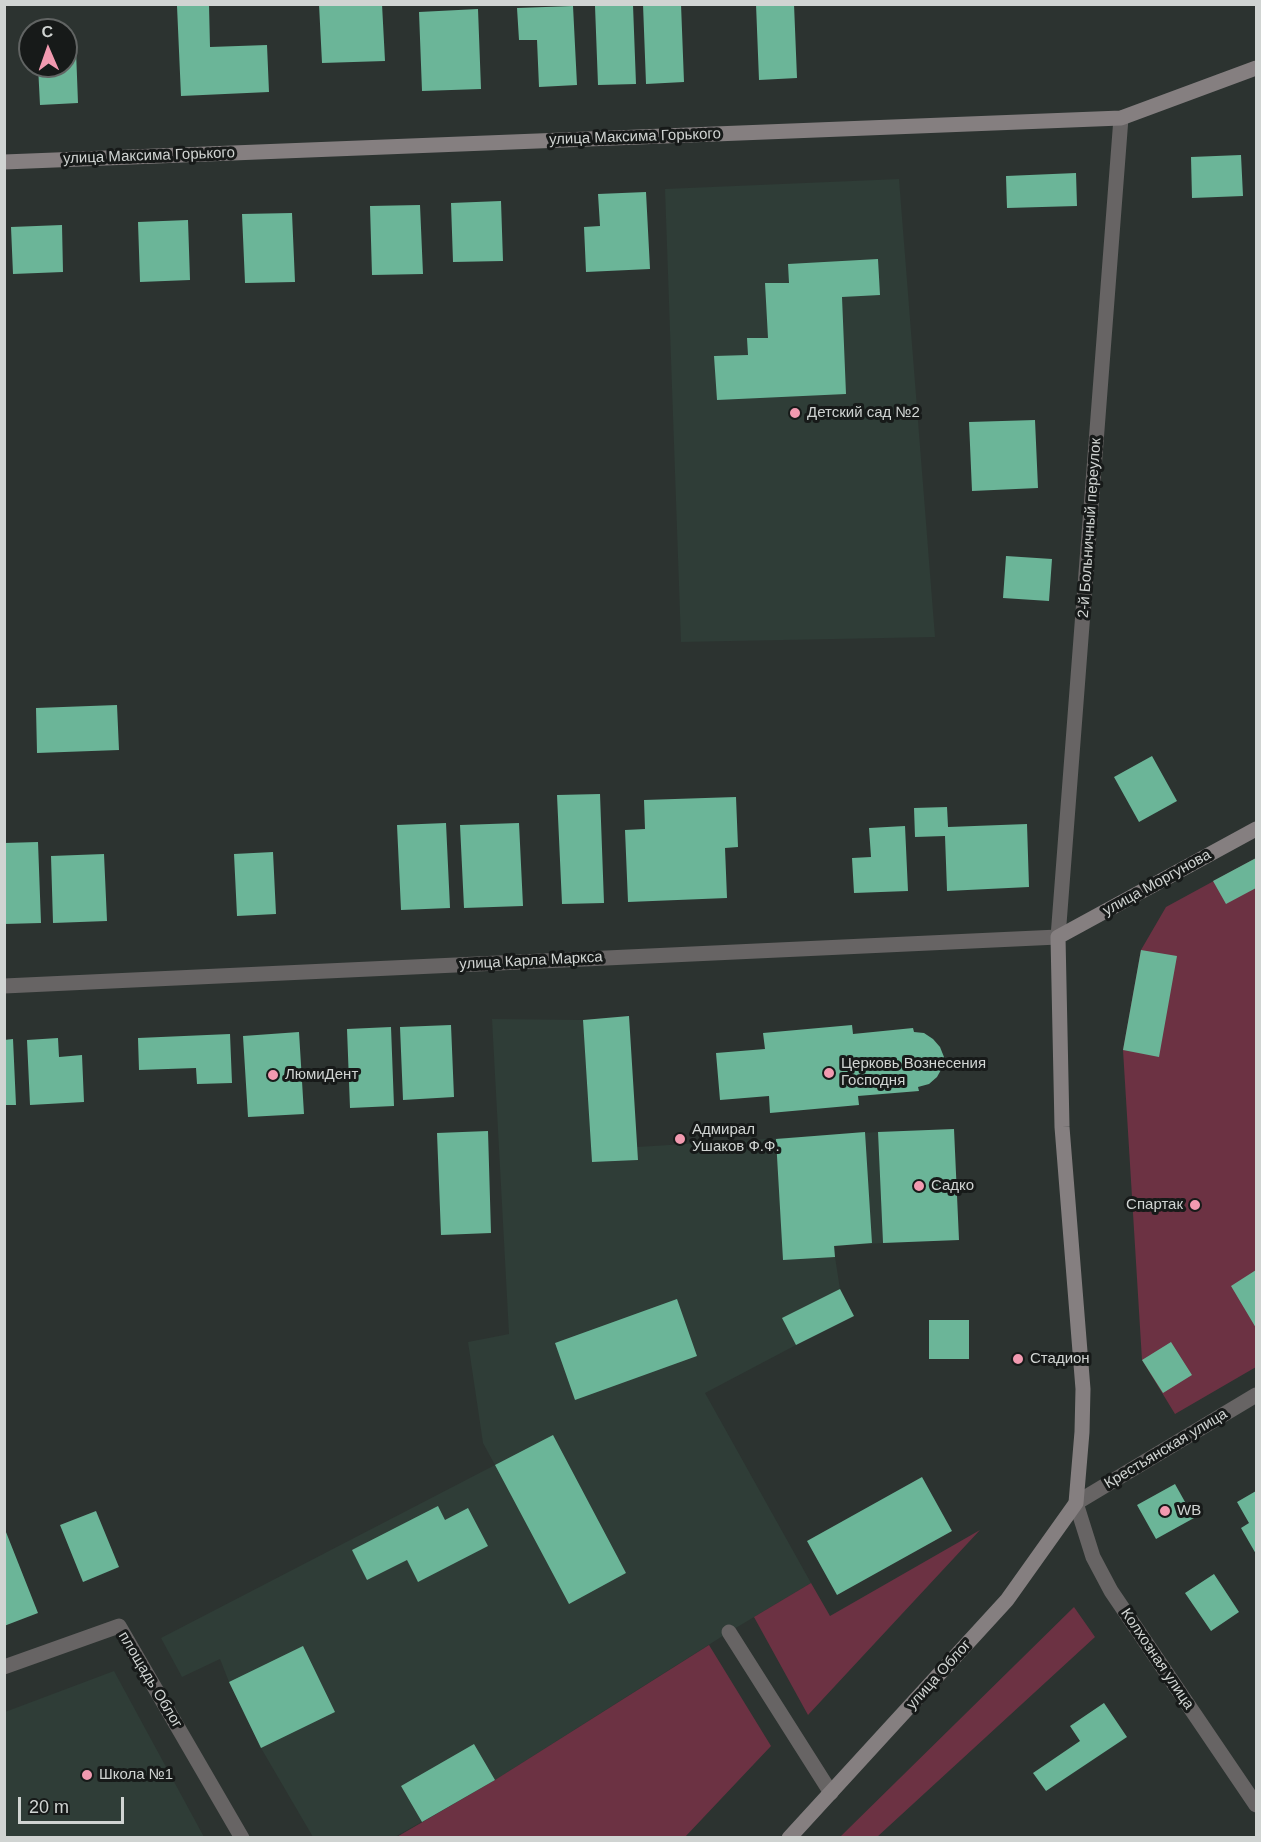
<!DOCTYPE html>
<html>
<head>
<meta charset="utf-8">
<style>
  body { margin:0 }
  #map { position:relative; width:1261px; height:1842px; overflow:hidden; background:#2c3330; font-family:Helvetica,sans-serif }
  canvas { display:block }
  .frame { position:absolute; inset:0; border:6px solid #d0d4d2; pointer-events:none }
  .north { position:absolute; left:18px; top:18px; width:60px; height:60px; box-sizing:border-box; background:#171a19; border:2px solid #616463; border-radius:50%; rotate:358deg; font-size:16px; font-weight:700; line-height:24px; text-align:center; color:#d0d4d2 }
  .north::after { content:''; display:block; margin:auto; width:21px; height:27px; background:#f29ab0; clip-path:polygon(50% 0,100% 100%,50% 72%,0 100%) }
  .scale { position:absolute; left:18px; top:1797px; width:106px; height:27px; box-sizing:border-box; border:3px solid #d0d4d2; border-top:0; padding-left:8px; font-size:18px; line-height:21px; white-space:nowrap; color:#d0d4d2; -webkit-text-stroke:4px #171a19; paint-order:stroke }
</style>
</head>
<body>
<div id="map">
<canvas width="1261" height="1842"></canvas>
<div class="frame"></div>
<div class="north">С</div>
<div class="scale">20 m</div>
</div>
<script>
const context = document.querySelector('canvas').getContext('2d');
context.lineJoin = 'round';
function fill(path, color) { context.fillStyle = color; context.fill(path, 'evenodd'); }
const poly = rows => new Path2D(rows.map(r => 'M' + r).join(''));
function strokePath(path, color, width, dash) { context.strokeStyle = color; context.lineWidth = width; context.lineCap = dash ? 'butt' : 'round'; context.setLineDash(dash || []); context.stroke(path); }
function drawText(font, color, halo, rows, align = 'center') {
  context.font = font + ' Helvetica,sans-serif'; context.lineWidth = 6; context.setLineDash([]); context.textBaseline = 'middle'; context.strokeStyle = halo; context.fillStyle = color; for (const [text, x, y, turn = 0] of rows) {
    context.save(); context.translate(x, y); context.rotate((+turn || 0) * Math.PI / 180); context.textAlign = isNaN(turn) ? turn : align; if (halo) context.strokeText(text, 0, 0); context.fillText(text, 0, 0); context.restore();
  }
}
const built = poly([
  [899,179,935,637,681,642,665,189],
  [492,1019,583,1020,592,1162,638,1160,637,1147,878,1132,883,1243,835,1246,835,1257,840,1289,796,1345,705,1393,811,1583,729,1632,495,1780,395,1837,313,1837,261,1748,229,1682,220,1659,182,1677,161,1638,495,1465,483,1443,468,1342,509,1334],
  [114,1671,204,1837,5,1837,5,1712]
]);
const green = poly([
  [1256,858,1256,1367,1175,1414,1142,1360,1123,1050,1141,950,1166,907],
  [980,1530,808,1715,754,1617,811,1583,830,1616],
  [1074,1607,1095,1637,877,1837,840,1837],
  [709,1645,771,1746,685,1837,395,1838,495,1780]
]);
const building = poly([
  [319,4,382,4,385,61,322,63],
  [643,4,681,4,684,82,646,84],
  [756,4,794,4,797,78,759,80],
  [209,5,210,47,267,45,269,92,181,96,177,6],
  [633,5,636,84,598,85,595,6],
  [573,6,577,85,539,87,537,40,519,40,517,8],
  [478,9,481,89,422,91,419,12],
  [76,50,78,103,40,105,38,66,66,66,66,51],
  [1241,155,1243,196,1192,198,1191,157],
  [1076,173,1077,206,1007,208,1006,176],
  [646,192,650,269,586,272,584,227,600,226,598,194],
  [501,201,503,261,453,262,451,203],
  [420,205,423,274,372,275,370,206],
  [292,213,295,282,245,283,242,214],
  [188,220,190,280,140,282,138,222],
  [62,225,63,272,13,274,11,227],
  [878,259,880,295,842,297,846,394,717,400,714,356,748,355,747,338,768,338,765,283,789,283,788,264],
  [1035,420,1038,488,972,491,969,422],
  [1006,556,1052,559,1049,601,1003,598],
  [117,705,119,750,37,753,36,708],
  [1152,756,1177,801,1139,822,1114,777],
  [600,794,604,903,562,904,557,795],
  [736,797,738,847,725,848,727,898,628,902,625,830,645,829,644,800],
  [947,807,948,827,1027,824,1029,887,947,891,945,836,915,837,914,808],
  [446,823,450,908,401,910,397,825],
  [519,823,523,906,464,908,460,825],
  [905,826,908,891,854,893,852,858,871,857,869,828],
  [38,842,41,923,4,924,4,843],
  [273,852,276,914,237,916,234,854],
  [104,854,107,921,53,923,51,856],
  [1256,858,1256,888,1226,904,1213,881],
  [1141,950,1177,956,1159,1057,1123,1050],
  [629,1016,638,1160,592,1162,583,1020],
  [451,1025,454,1097,403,1100,400,1027],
  [852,1025,853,1034,913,1028,914,1032,924,1033,933,1039,940,1047,944,1057,942,1068,937,1077,929,1084,918,1087,919,1091,858,1096,859,1105,770,1113,769,1096,720,1100,716,1053,765,1049,763,1033],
  [391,1027,394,1106,350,1108,347,1029],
  [299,1032,304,1114,248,1117,243,1036],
  [230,1034,232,1083,197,1084,196,1068,139,1070,138,1038],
  [58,1038,59,1057,82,1055,84,1102,30,1105,27,1040],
  [13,1039,16,1105,4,1105,4,1040],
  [954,1129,959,1240,883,1243,878,1132],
  [488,1131,491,1233,441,1235,437,1133],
  [865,1132,872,1243,834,1246,835,1257,783,1260,776,1139],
  [1256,1270,1256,1328,1231,1286],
  [840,1289,854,1316,796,1345,782,1318],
  [677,1299,697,1356,575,1400,555,1343],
  [929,1320,969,1320,969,1359,929,1359],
  [1171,1342,1192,1375,1163,1393,1142,1360],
  [553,1435,626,1573,569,1604,495,1465],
  [922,1477,952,1531,837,1595,807,1541],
  [1175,1484,1194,1518,1156,1539,1137,1505],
  [1256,1491,1256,1554,1241,1528,1249,1523,1237,1502],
  [438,1506,445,1520,468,1508,488,1546,418,1582,407,1560,367,1580,352,1550],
  [96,1511,119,1567,83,1582,60,1525],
  [4,1527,38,1613,4,1626],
  [1214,1574,1239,1612,1211,1631,1185,1593],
  [303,1646,335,1712,261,1748,229,1682],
  [1104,1703,1127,1737,1046,1791,1033,1773,1080,1741,1070,1726],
  [474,1744,495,1780,422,1822,401,1786]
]);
const service = poly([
  [729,1632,831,1793]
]);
const minor = poly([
  [1058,937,1121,118],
  [1256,1395,1076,1503,1093,1557,1111,1591,1256,1805],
  [4,1667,119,1626,242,1838]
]);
const tertiary = poly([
  [4,986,1058,937]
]);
const secondary = poly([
  [4,162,1121,118,1256,68],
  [789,1838,1007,1600,1076,1503,1082,1432,1083,1389,1062,1127,1058,937,1256,829]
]);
const markers = [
  [795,413,6,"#f29ab0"],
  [829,1073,6,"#f29ab0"],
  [273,1075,6,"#f29ab0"],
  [680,1139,6,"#f29ab0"],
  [919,1186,6,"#f29ab0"],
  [1195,1205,6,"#f29ab0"],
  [1018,1359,6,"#f29ab0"],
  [1165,1511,6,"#f29ab0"],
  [87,1775,6,"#f29ab0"]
];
const streetNames = [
  ["улица Максима Горького",635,137,-2],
  ["улица Максима Горького",149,156,-2],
  ["2-й Больничный переулок",1090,528,-86],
  ["улица Моргунова",1157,883,-29],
  ["улица Карла Маркса",531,961,-3],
  ["Крестьянская улица",1166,1449,-31],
  ["Колхозная улица",1157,1659,56],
  ["улица Облог",939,1675,-48],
  ["площадь Облог",150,1680,59]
];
const poiNames = [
  ["Детский сад №2",807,413],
  ["Церковь Вознесения",841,1064],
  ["Господня",841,1081],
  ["ЛюмиДент",285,1075],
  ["Адмирал",692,1130],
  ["Ушаков Ф.Ф.",692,1147],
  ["Садко",931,1186],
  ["Спартак",1183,1205,"right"],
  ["Стадион",1030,1359],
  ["WB",1177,1511],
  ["Школа №1",99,1775]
];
fill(built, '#2f3d37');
fill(green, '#6c3243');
fill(building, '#6bb598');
strokePath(service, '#676464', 15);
strokePath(minor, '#676464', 15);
strokePath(tertiary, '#676464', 15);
strokePath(secondary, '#857f80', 15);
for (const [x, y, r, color] of markers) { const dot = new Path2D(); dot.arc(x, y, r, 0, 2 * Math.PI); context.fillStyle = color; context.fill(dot); strokePath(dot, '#171a19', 2); }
drawText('15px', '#d0d4d2', '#171a19', streetNames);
drawText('15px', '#d0d4d2', '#171a19', poiNames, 'left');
</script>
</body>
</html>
